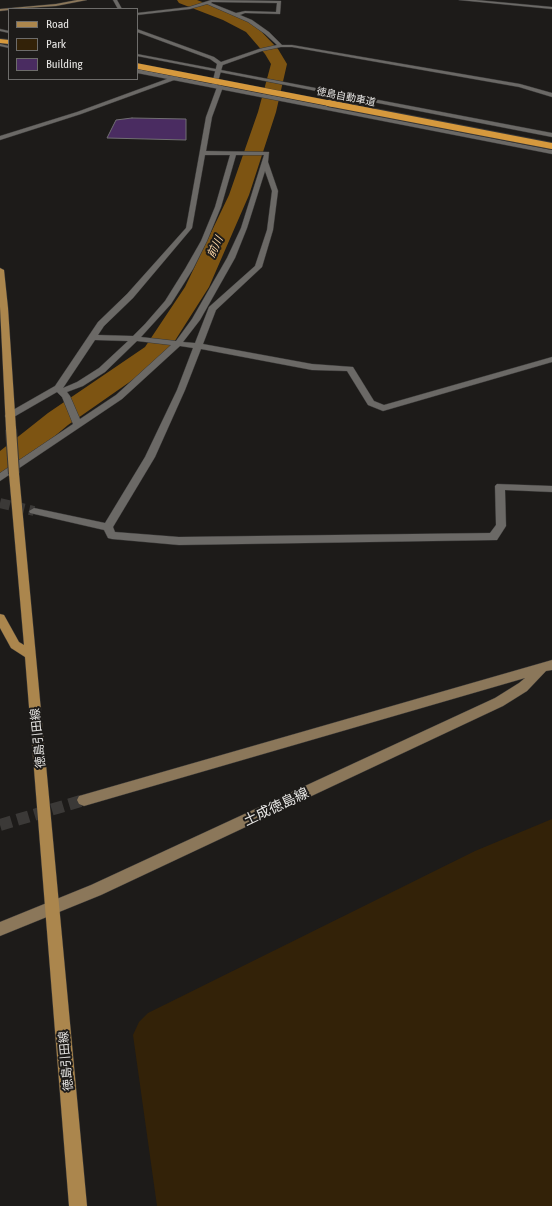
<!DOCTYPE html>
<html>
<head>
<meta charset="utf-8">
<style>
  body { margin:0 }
  #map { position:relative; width:552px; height:1206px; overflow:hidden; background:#1d1b19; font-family:"Asap Condensed",sans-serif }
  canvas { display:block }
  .legend { position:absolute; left:8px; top:8px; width:130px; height:72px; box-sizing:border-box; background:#1d1b19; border:1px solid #6d6c6a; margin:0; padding:5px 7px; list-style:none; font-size:12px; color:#e6e5e3 }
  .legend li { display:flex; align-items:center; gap:8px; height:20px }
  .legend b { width:20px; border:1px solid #6d6c6a }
</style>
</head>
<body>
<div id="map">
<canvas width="552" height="1206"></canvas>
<ul class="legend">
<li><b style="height:5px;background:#ab864d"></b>Road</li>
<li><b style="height:11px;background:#332208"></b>Park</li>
<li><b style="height:11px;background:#4a2c61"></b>Building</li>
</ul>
</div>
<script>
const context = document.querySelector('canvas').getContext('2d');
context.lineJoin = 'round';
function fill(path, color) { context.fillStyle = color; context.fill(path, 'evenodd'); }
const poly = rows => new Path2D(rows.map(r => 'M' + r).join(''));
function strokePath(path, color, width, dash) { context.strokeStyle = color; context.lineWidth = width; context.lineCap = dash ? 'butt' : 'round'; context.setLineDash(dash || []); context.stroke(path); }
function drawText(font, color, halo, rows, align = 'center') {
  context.font = font + ' "Asap Condensed","Noto Sans JP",sans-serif'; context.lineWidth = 4; context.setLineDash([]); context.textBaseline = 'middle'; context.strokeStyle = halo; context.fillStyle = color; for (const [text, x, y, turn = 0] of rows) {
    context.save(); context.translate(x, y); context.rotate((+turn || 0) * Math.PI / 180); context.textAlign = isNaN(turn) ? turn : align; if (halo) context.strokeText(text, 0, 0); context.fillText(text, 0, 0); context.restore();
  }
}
const green = poly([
  [552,819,552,1206,157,1206,133,1035,139,1022,148,1013,475,851]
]);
const river = poly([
  [177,0,197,0,233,14,256,26,278,49,287,64,276,112,249,195,209,287,164,358,68,425,11,473,0,476,0,451,48,413,145,347,185,287,229,195,258,112,271,64,265,54,246,32,223,20,179,3,177,0]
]);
const building = poly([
  [132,118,186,119,186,140,107,138,116,120,132,118]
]);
const minorTunnel = poly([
  [0,503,34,511]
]);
const secondaryTunnel = poly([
  [0,825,84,800]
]);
const minor = poly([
  [113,0,117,0,122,9,118,9,113,0],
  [211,0,281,1,280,14,245,13,240,15,252,20,269,32,282,45,292,45,520,84,552,93,552,97,519,87,292,47,281,47,262,51,220,66,210,59,137,32,137,29,214,57,221,62,259,49,277,45,265,34,248,22,207,4,190,9,137,15,137,13,189,7,211,0],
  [211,3,212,2,277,3,276,12,245,11,236,13,211,3],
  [459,0,476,0,552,7,552,9,459,0],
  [0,29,9,31,9,33,0,31,0,29],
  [137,54,552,133,552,137,137,56,137,54],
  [175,76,178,78,177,79,81,114,0,140,0,136,77,112,175,76],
  [220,85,223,87,212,117,206,151,269,152,268,162,278,191,273,230,262,267,216,310,203,344,312,364,353,367,374,401,384,405,552,357,552,362,383,411,368,405,347,371,312,370,201,349,185,390,155,457,113,527,115,532,179,537,490,533,496,525,495,486,497,484,552,486,552,492,505,490,506,526,497,540,179,545,112,539,108,538,104,530,30,513,29,511,34,508,105,523,145,457,177,390,193,348,180,346,122,399,0,481,0,473,73,424,62,397,57,392,12,418,6,418,5,416,6,414,55,386,98,322,127,294,186,228,206,117,217,87,220,85],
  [205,155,230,155,215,207,201,241,185,269,165,301,145,324,133,336,98,335,104,326,133,298,192,228,205,155],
  [236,155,264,155,241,228,227,258,192,319,176,341,141,337,171,304,193,269,207,241,221,207,236,155],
  [265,171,272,191,267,230,255,266,209,307,195,343,183,342,200,320,235,258,247,228,265,171],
  [95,340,128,341,99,368,77,382,63,388,95,340],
  [137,341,171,345,116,395,80,419,70,396,67,392,83,386,105,372,137,341]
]);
const tertiary = poly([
  [0,44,9,46,9,48,0,46,0,44],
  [220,62,223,64,217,85,552,150,552,154,137,73,137,69,212,84,217,64,220,62]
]);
const secondary = poly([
  [77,0,87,0,56,6,9,9,9,10,0,11,0,9,56,4,77,0],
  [552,660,552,670,546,671,527,691,503,706,101,895,0,936,0,922,91,885,495,698,519,683,525,678,84,806,79,804,77,800,79,796,552,660]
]);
const primary = poly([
  [0,268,4,270,8,308,16,429,11,432,6,429,0,307,0,268],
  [14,471,19,474,87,1206,69,1206,25,657,11,648,0,628,0,614,4,615,19,642,24,645,9,474,14,471]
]);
const motorway = poly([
  [0,39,9,40,9,44,0,43,0,39]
]);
const primaryBridge = poly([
  [11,429,14,474]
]);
const motorwayBridgeFar1 = poly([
  [137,66,333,104]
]);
const motorwayBridge = poly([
  [328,103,552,146]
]);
const farStreetnames = [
  ["徳島自動車道",346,97,11]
];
const farWaternames = [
  ["前川",215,247,-65]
];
const streetNames = [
  ["徳島引田線",38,738,-96],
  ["徳島引田線",66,1061,-95]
];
const nearStreetnames = [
  ["土成徳島線",276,807,-25]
];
fill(green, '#332208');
fill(river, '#7d5412');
fill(building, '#4a2c61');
strokePath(building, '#716f72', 1);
strokePath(minorTunnel, '#3b3937', 10, [10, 5]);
strokePath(secondaryTunnel, '#3b3937', 12, [12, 6]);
strokePath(minor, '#383736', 1);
strokePath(tertiary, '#383736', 1);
strokePath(secondary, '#383736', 1);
strokePath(primary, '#383736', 1);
strokePath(motorway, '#383736', 2);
fill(minor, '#6b6966');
fill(tertiary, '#6b6966');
fill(secondary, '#8b775a');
fill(primary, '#ab864d');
fill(motorway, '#d6993d');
strokePath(primaryBridge, '#383736', 12, []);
strokePath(motorwayBridgeFar1, '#383736', 6, []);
strokePath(motorwayBridge, '#383736', 8, []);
strokePath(primaryBridge, '#ab864d', 10);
strokePath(motorwayBridgeFar1, '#d6993d', 5.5);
strokePath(motorwayBridge, '#d6993d', 6);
drawText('10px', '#e6e5e3', '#1d1b19', farStreetnames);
drawText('italic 11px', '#fbd6a6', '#1d1b19', farWaternames);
drawText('12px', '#e6e5e3', '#1d1b19', streetNames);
drawText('14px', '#e6e5e3', '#1d1b19', nearStreetnames);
</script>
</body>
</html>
